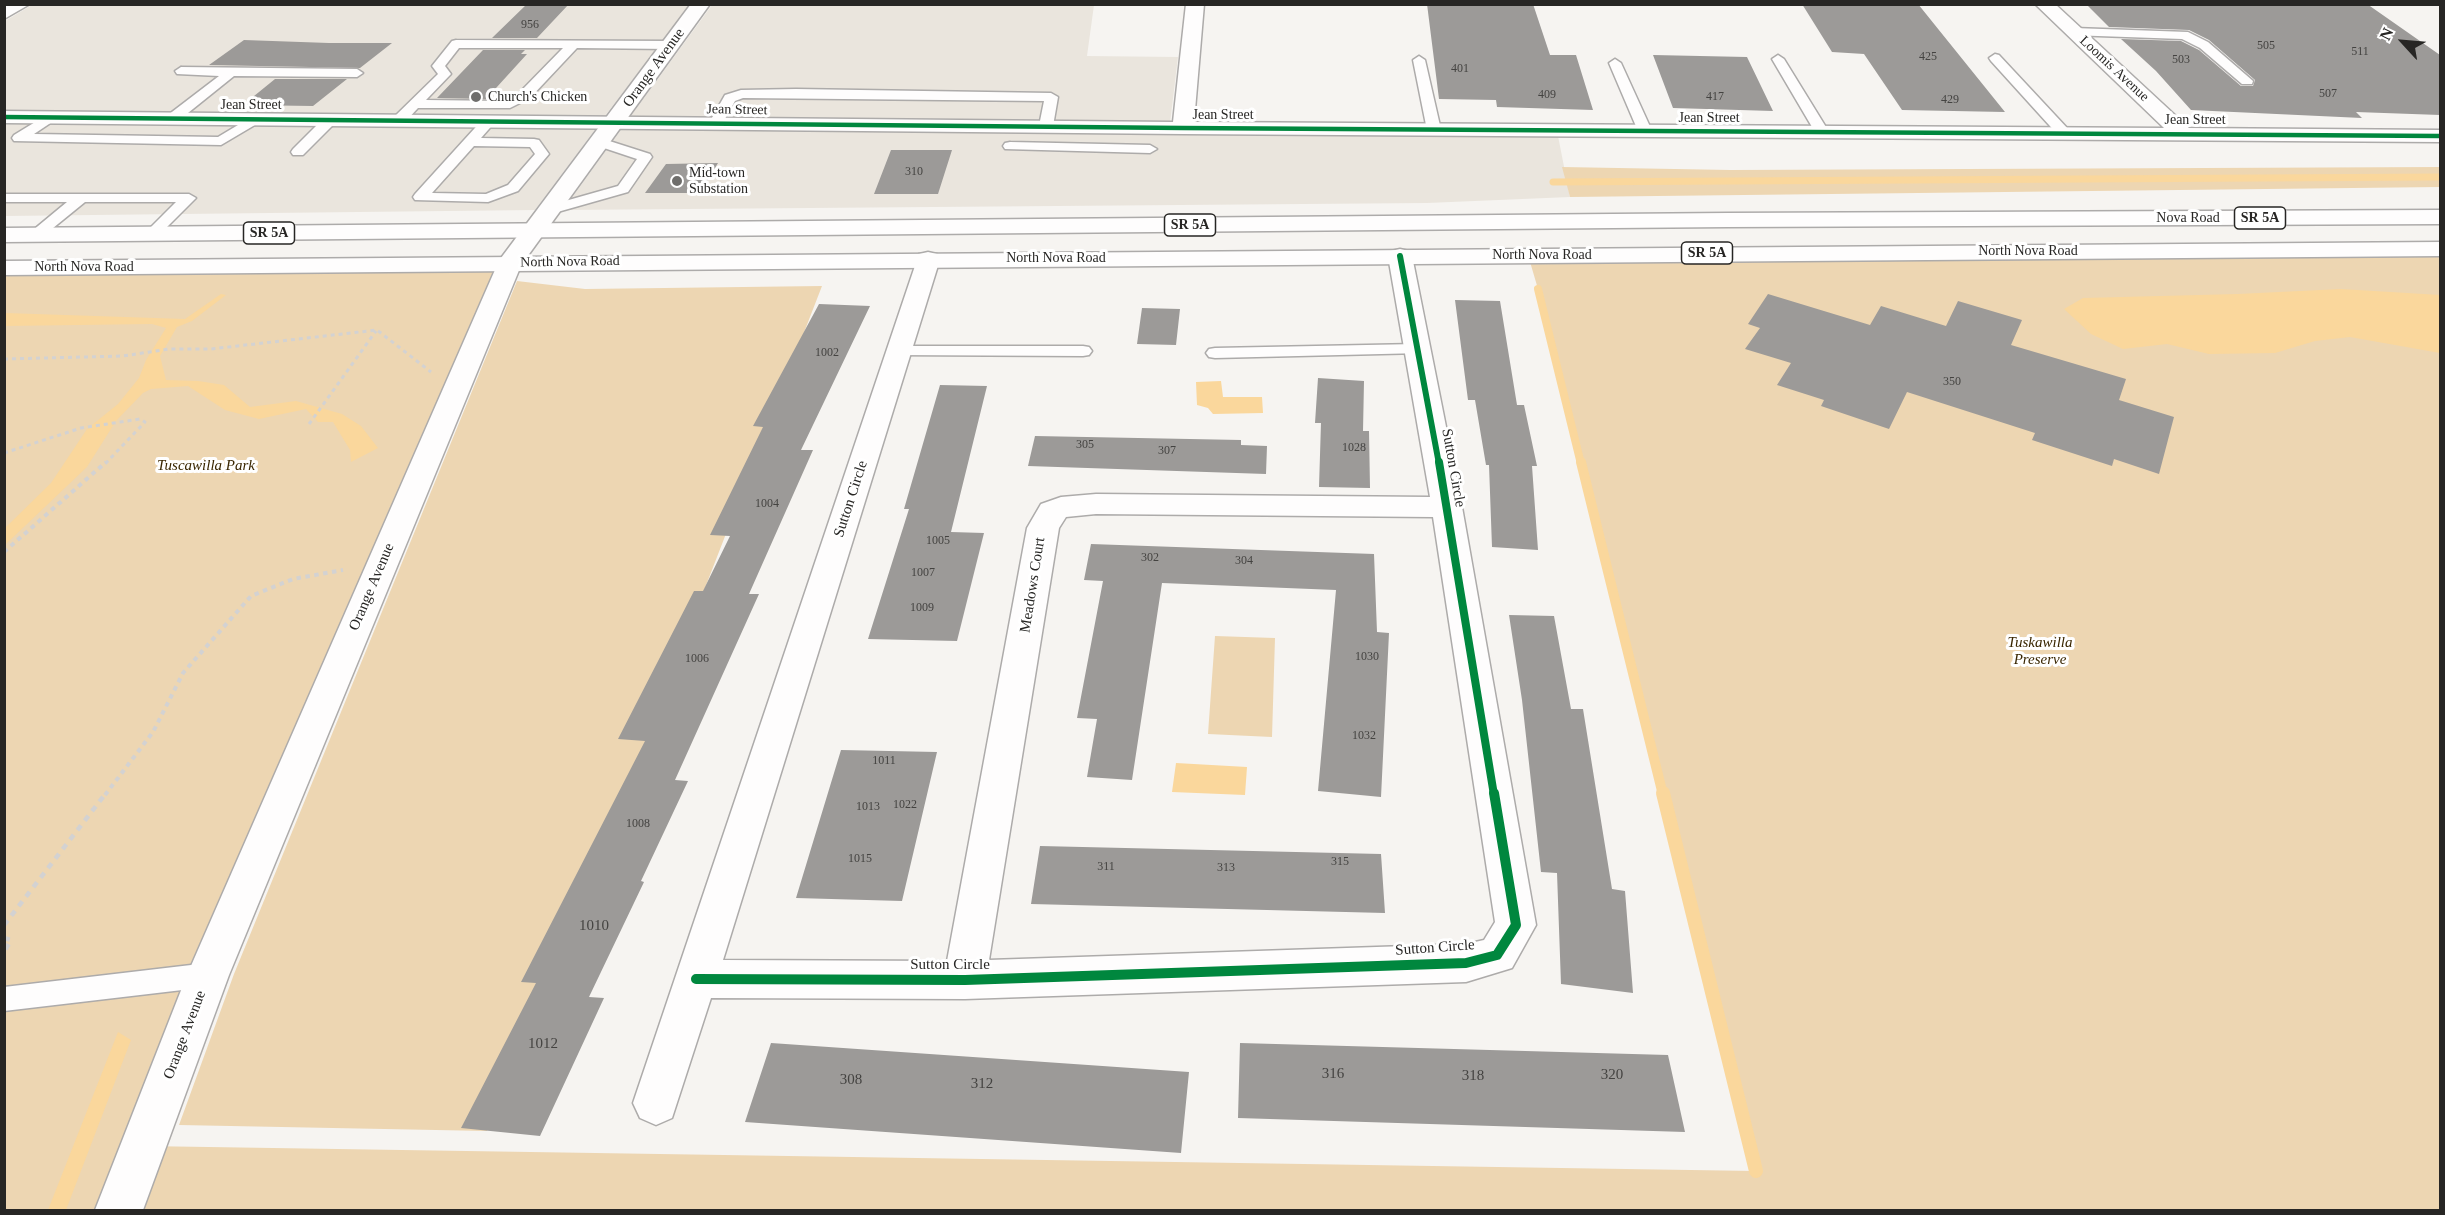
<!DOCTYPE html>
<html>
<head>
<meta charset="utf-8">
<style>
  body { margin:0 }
  #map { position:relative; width:2445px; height:1215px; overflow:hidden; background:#f6f4f1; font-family:"Times New Roman",serif }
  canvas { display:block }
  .frame { position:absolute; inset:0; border:6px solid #272624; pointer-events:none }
  .north { position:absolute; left:2373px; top:12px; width:60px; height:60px; -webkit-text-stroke:4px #fff; paint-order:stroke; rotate:296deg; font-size:16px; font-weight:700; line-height:24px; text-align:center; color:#272624 }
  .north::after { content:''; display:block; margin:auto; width:21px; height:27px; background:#272624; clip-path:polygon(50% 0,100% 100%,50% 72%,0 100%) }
</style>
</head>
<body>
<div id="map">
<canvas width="2445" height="1215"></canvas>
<div class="frame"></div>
<div class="north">N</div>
</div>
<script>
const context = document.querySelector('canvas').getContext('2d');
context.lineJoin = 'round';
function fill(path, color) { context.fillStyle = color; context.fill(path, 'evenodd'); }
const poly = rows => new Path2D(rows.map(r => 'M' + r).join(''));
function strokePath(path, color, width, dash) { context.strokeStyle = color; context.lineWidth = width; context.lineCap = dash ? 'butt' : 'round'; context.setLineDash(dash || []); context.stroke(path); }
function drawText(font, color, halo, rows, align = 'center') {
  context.font = font + ' "Times New Roman",serif'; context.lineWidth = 6; context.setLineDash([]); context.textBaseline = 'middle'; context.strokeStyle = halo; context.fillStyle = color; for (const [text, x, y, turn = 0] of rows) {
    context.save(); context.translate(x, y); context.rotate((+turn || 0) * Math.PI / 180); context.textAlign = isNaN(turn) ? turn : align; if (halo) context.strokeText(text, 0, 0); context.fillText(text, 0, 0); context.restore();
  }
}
const built = poly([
  [32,5,690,5,605,116,5,111,5,21],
  [712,5,1094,5,1087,56,1178,57,1170,123,630,117],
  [4,122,597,127,535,210,5,216],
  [623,127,1195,134,1558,136,1570,197,1427,203,563,210]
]);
const green = poly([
  [1562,167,1731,170,2440,167,2440,187,1570,197],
  [2440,249,2440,1210,5,1210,4,268,510,263,144,1146,1755,1171,1538,289,1528,255],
  [517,281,585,289,822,286,648,735,487,1131,179,1125,234,974],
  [1215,636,1275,638,1272,737,1208,734]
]);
const water = poly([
  [2341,289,2440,295,2440,353,2350,337,2315,341,2275,353,2209,354,2167,344,2123,349,2091,334,2064,309,2083,298,2238,294],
  [221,294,226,295,192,321,177,327,160,356,166,380,198,381,224,385,250,407,296,401,342,414,361,426,378,448,351,462,350,450,333,422,318,422,306,409,259,419,225,410,188,386,151,389,143,393,116,421,87,467,5,545,5,528,51,483,87,429,118,404,139,378,146,360,166,328,152,324,5,326,5,313,185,319],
  [1221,381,1223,397,1262,397,1263,413,1213,414,1208,408,1197,405,1196,382],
  [1176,763,1247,767,1245,795,1172,792],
  [118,1032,131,1040,66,1210,48,1210]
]);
const streamFar3 = poly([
  [1553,182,2440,177]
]);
const streamFar2 = poly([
  [1538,289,1581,464]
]);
const streamFar1 = poly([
  [1581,462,1663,795]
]);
const stream = poly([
  [1663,793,1756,1171]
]);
const building = poly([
  [527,4,569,4,537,38,492,38],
  [1427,4,1533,4,1550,55,1576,55,1593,110,1497,107,1496,100,1439,99],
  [1802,4,1918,4,2005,112,1902,110,1864,54,1832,52],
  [2086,4,2367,4,2440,55,2440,115,2356,112,2362,118,2191,110,2156,71,2121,39,2181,41,2199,50,2241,86,2253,86,2255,80,2209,40,2189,30,2109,27],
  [244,40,329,43,392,43,360,68,209,65],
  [483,50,525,50,521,54,527,54,486,99,437,98],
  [1653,55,1747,57,1773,111,1673,108],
  [275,79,347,79,313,106,243,105],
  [891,150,952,150,938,194,874,194],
  [718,163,700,193,645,193,666,164],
  [1768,294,1870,325,1881,306,1946,326,1958,301,2022,320,2011,345,2126,379,2119,400,2174,417,2159,474,2114,459,2112,466,2032,440,2035,433,1907,392,1889,429,1821,406,1824,400,1777,385,1791,363,1745,349,1760,328,1748,324],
  [1455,300,1500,301,1517,405,1524,405,1537,466,1532,466,1538,550,1492,547,1489,465,1486,465,1475,400,1468,400],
  [819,304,870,306,801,450,813,450,749,594,759,594,675,780,688,781,641,881,644,882,589,997,604,998,540,1136,461,1128,536,983,521,982,645,741,618,739,694,591,703,591,730,536,710,535,763,427,753,426],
  [1142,308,1180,309,1176,345,1137,344],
  [1318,378,1364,381,1363,431,1369,431,1370,488,1319,487,1321,423,1315,423],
  [940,385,987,386,951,532,984,533,957,641,868,639,909,509,904,509],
  [1035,436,1241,440,1241,445,1267,446,1266,474,1028,466],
  [1091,544,1374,554,1377,632,1389,633,1381,797,1318,791,1336,590,1162,583,1132,780,1087,777,1097,719,1077,718,1103,581,1084,580],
  [1509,615,1554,616,1571,709,1583,709,1612,889,1625,891,1633,993,1561,984,1557,873,1541,872,1522,700],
  [841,750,937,752,902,901,796,898],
  [1040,846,1381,854,1385,913,1031,904],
  [771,1043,1189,1072,1181,1153,745,1122],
  [1240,1043,1668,1055,1685,1132,1238,1118]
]);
const pathFar2 = poly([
  [4,359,123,356,169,349,211,349,377,330,431,372],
  [309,424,376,331],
  [4,453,81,428,140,419,145,422,105,464]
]);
const pathFar1 = poly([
  [4,552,106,462],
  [105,795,153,732,183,673,251,596,293,579,343,570]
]);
const path = poly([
  [4,925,106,793],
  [4,938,11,940,4,952]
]);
const lane = poly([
  [2074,28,2188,32,2208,42,2253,81,2252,84,2242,84,2200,48,2182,39,2070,35,2070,29,2074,28],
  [456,40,671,41,677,45,671,49,577,48,530,98,510,108,418,108,404,123,394,123,392,120,394,117,438,74,432,66,452,41,456,40],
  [459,48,563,48,520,92,503,101,426,100,451,74,445,66,459,48],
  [1995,54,1999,55,2069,130,2071,133,2069,136,2059,136,1991,61,1989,58,1995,54],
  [1778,55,1784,59,1829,132,1827,135,1822,136,1815,132,1772,59,1778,55],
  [1419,56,1425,60,1441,130,1434,134,1427,130,1413,60,1419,56],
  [1615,59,1621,63,1652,131,1650,134,1645,135,1638,131,1609,63,1615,59],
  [181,67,357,69,363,73,357,77,234,76,178,121,173,122,166,118,168,115,219,76,177,74,175,71,181,67],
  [796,89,1051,93,1058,97,1053,126,1046,130,1039,126,1044,101,743,98,735,101,721,126,711,126,709,123,725,95,741,90,796,89],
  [50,113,55,114,57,117,55,120,34,134,218,137,253,116,263,116,265,119,221,145,14,141,12,138,14,135,50,113],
  [331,115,338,119,336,122,303,155,293,155,291,152,293,149,326,116,331,115],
  [489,117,496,121,481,138,534,139,539,140,549,154,518,191,488,202,415,200,413,197,415,194,484,118,489,117],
  [474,146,530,147,535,154,508,185,486,194,432,193,474,146],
  [600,138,650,154,652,157,628,192,554,213,544,213,542,210,544,207,618,186,637,159,595,145,593,142,595,139,600,138],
  [1010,142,1150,145,1157,149,1150,153,1005,149,1003,146,1005,143,1010,142],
  [4,194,189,194,196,198,157,237,147,237,144,234,176,202,85,202,42,237,37,239,32,237,29,234,32,231,67,202,4,202,4,194],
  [1417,344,1423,345,1425,349,1423,353,1215,358,1209,357,1206,353,1209,349,1215,348,1417,344],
  [899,346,1083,346,1089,347,1092,351,1089,355,1083,356,893,355,890,351,893,347,899,346],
  [208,963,217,967,221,975,217,983,208,987,4,1011,4,987,208,963]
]);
const street = poly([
  [7,4,30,4,4,19,4,6,7,4],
  [1186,4,1204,4,1194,122,2164,128,2035,4,2055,4,2189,128,2440,130,2440,142,1183,134,4,123,4,111,1173,122,1186,4],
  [1400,249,1409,251,1412,256,1462,507,1536,925,1512,968,1466,982,965,999,711,998,672,1118,656,1125,640,1118,633,1103,919,254,928,252,937,254,940,259,723,960,947,961,1027,528,1041,504,1061,497,1096,494,1430,497,1388,256,1391,251,1400,249],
  [1096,514,1433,517,1495,922,1484,940,1466,944,989,960,1059,528,1066,517,1096,514],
  [510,256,519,258,522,263,229,975,143,1210,95,1210,187,975,498,263,501,258,510,256]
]);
const secondary = poly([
  [691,4,710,4,519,268,510,270,501,268,498,263,501,258,691,4]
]);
const primary = poly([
  [2440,210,2440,224,1728,227,4,242,4,228,1728,213,2440,210],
  [2440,242,2440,256,4,275,4,261,2440,242]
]);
const cyclewayFar3 = poly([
  [4,117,1183,128,2440,136]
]);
const cyclewayFar2 = poly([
  [1400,256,1439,464]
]);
const cyclewayFar1 = poly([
  [1439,462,1494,795]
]);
const cycleway = poly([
  [696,979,965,980,1466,963,1497,955,1516,925,1494,793]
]);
const markers = [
  [476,97,6,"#6f6e6c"],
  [677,181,6,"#6f6e6c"]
];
const numberNames = [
  ["956",530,25],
  ["505",2266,46],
  ["511",2360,52],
  ["425",1928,57],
  ["503",2181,60],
  ["401",1460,69],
  ["507",2328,94],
  ["409",1547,95],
  ["417",1715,97],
  ["429",1950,100],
  ["310",914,172],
  ["1002",827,353],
  ["350",1952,382],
  ["305",1085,445],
  ["1028",1354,448],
  ["307",1167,451],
  ["1004",767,504],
  ["1005",938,541],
  ["302",1150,558],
  ["304",1244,561],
  ["1007",923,573],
  ["1009",922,608],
  ["1030",1367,657],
  ["1006",697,659],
  ["1032",1364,736],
  ["1011",884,761],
  ["1022",905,805],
  ["1013",868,807],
  ["1008",638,824],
  ["1015",860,859],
  ["315",1340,862],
  ["311",1106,867],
  ["313",1226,868]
];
const farStreetnames = [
  ["Loomis Avenue",2114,69,43],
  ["Jean Street",251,105],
  ["Jean Street",737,110,1],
  ["Jean Street",1223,115],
  ["Jean Street",1709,118],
  ["Jean Street",2195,120],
  ["Nova Road",2188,218],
  ["North Nova Road",2028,251],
  ["North Nova Road",1542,255],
  ["North Nova Road",1056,258],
  ["North Nova Road",570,262,-1],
  ["North Nova Road",84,267]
];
const farPoinames = [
  ["Church's Chicken",488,97],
  ["Mid-town",689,173],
  ["Substation",689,189]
];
const shields = [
  [2260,218,51],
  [1190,225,51],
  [269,233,51],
  [1707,253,51]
];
const shieldNames = [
  ["SR 5A",2260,218],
  ["SR 5A",1190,225],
  ["SR 5A",269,233],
  ["SR 5A",1707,253]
];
const streetNames = [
  ["Orange Avenue",654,68,-54],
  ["Sutton Circle",1453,468,80],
  ["Sutton Circle",851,499,-72],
  ["Meadows Court",1033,585,-81],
  ["Orange Avenue",372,587,-67],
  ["Sutton Circle",1435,948,-4],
  ["Sutton Circle",950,965],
  ["Orange Avenue",185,1035,-69]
];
const parkNames = [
  ["Tuscawilla Park",206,466],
  ["Tuskawilla",2040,643],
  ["Preserve",2040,660]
];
const nearNumbernames = [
  ["1010",594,926],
  ["1012",543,1044],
  ["316",1333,1074],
  ["320",1612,1075],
  ["318",1473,1076],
  ["308",851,1080],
  ["312",982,1084]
];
fill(built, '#eae5dd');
fill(green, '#edd6b2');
fill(water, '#fad79c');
strokePath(streamFar3, '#fad79c', 7);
strokePath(streamFar2, '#fad79c', 8);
strokePath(streamFar1, '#fad79c', 10);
strokePath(stream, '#fad79c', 14);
fill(building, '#9c9a98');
strokePath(lane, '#adabaa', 3);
strokePath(street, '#adabaa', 3);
strokePath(secondary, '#adabaa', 3);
strokePath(primary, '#adabaa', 3);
strokePath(pathFar2, '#d3d2d2', 3, [4, 4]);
strokePath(pathFar1, '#d3d2d2', 4, [4.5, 4.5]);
strokePath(path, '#d3d2d2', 4.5, [6, 6]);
fill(lane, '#fefdfd');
fill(street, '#fefdfd');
fill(secondary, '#fefdfd');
fill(primary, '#fefdfd');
strokePath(cyclewayFar3, '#00873e', 4.5);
strokePath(cyclewayFar2, '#00873e', 6);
strokePath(cyclewayFar1, '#00873e', 8);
strokePath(cycleway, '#00873e', 10);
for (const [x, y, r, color] of markers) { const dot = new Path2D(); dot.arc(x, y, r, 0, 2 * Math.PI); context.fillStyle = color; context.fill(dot); strokePath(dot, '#fff', 2); }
drawText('12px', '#444341', null, numberNames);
drawText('14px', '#272624', '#fff', farStreetnames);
drawText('14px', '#272624', '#fff', farPoinames, 'left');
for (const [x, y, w] of shields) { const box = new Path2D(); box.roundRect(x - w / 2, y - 11, w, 22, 4.5); context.fillStyle = '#fff'; context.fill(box); strokePath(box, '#272624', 1.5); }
drawText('bold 14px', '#272624', null, shieldNames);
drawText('15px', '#272624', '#fff', streetNames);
drawText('italic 15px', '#392601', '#fff', parkNames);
drawText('15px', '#444341', null, nearNumbernames);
</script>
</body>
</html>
